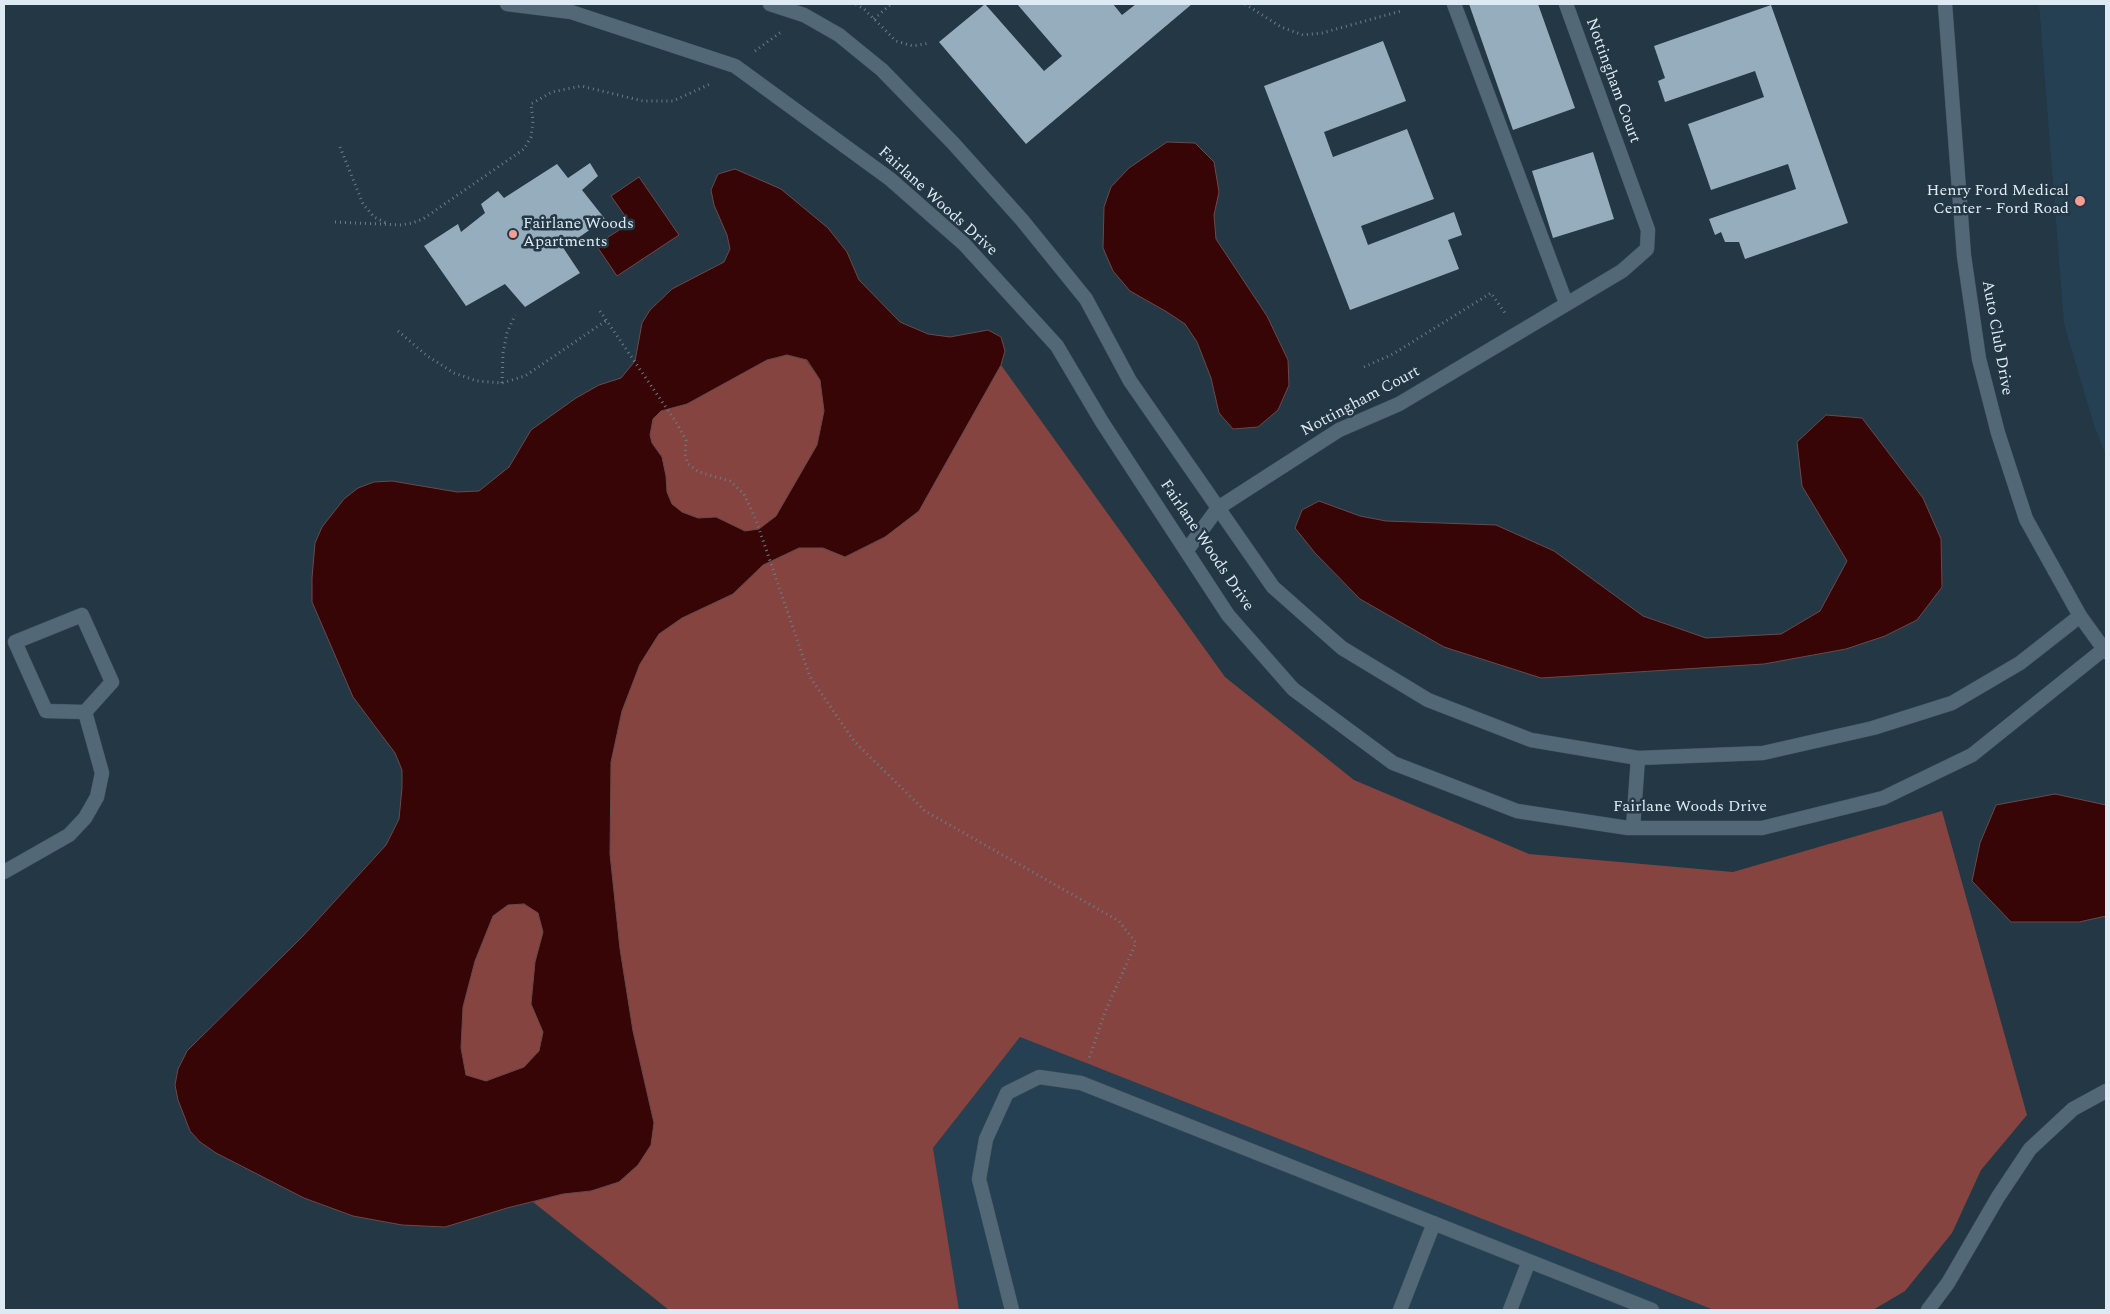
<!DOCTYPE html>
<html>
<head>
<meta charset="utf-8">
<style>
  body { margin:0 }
  #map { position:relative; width:2110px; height:1314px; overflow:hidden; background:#233744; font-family:Spectral,serif }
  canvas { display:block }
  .frame { position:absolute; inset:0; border:5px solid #deeaf3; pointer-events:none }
</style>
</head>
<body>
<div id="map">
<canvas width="2110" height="1314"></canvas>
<div class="frame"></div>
</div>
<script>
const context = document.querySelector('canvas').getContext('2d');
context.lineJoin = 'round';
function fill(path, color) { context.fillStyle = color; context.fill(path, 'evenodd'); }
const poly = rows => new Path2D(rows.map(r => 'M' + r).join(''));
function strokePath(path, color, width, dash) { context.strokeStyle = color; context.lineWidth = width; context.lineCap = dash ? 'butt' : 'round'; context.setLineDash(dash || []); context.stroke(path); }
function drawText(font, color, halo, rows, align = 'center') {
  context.font = font + ' Spectral,serif'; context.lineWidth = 5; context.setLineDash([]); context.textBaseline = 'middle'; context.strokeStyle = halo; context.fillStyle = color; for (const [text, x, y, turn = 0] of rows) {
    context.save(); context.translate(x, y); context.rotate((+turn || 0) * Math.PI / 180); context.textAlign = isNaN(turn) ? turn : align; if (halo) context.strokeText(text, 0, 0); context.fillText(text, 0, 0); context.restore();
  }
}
const built = poly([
  [2039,4,2106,4,2106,456,2094,425,2064,324],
  [1020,1037,1714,1310,959,1310,933,1148]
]);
const green = poly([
  [787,355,806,360,820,380,824,411,817,445,776,516,759,529,745,531,716,517,698,518,682,512,672,504,667,492,666,476,662,457,652,443,650,435,653,419,661,411,767,360],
  [1001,365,1225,677,1354,780,1529,854,1733,872,1942,811,2027,1115,1981,1170,1952,1233,1905,1291,1873,1310,1714,1310,1020,1037,933,1148,959,1310,669,1310,533,1202,563,1194,591,1191,654,1123,633,1031,620,949,610,854,611,762,622,711,640,664,659,634,682,618,733,594,763,565,799,548,823,548,845,557,885,537,918,511],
  [524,904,539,913,543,933,535,962,531,1004,543,1032,539,1051,524,1067,486,1081,466,1075,461,1048,463,1007,475,961,493,916,508,905]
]);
const water = poly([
  [1167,142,1195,143,1214,162,1219,192,1214,215,1216,239,1267,316,1288,360,1289,385,1278,410,1258,427,1233,429,1219,413,1211,378,1197,342,1185,324,1167,312,1130,291,1113,271,1103,248,1104,207,1111,187,1129,168,1167,142],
  [735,169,781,189,828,228,847,252,859,280,900,322,928,334,950,337,988,330,1001,337,1005,351,1001,365,919,511,885,537,845,557,823,548,799,548,763,565,733,594,682,618,659,634,640,664,622,711,611,762,610,854,620,949,633,1031,654,1123,651,1145,638,1165,619,1182,591,1191,563,1194,507,1208,445,1227,402,1225,353,1216,304,1198,216,1153,200,1142,190,1131,178,1100,175,1085,178,1069,187,1051,303,936,386,845,399,819,402,788,402,770,395,753,353,697,312,602,312,578,315,543,322,527,344,499,358,488,374,482,392,481,457,492,479,491,509,467,531,430,576,398,599,385,621,378,635,361,642,323,650,310,672,289,724,262,730,249,727,235,714,205,711,190,718,174,735,169],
  [787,355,807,360,820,380,824,411,817,445,776,516,759,529,745,531,716,517,698,518,682,512,672,504,667,492,666,476,662,457,652,443,650,435,653,419,661,411,687,404,767,360,787,355],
  [524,904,538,913,543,932,535,962,531,1004,543,1032,539,1051,524,1067,486,1081,466,1075,461,1048,463,1007,475,961,493,916,508,905,524,904],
  [639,177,679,235,617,276,596,245,630,223,611,196,639,177],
  [1826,415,1862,418,1923,498,1941,539,1942,587,1917,620,1885,636,1846,649,1764,664,1541,678,1444,647,1360,599,1315,553,1295,528,1302,510,1319,501,1360,516,1386,521,1496,525,1554,551,1643,616,1706,638,1781,634,1820,611,1847,561,1802,486,1797,442,1826,415],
  [2055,794,2106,805,2106,916,2079,922,2011,922,1972,881,1980,843,1996,805,2055,794]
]);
const building = poly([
  [985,4,1044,71,1062,56,1017,4,1113,4,1122,15,1136,4,1192,4,1026,144,939,42],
  [1469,4,1538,4,1575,108,1513,130],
  [1771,5,1848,223,1745,259,1739,242,1725,242,1721,232,1715,235,1709,219,1796,189,1788,164,1711,190,1688,124,1764,97,1755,71,1665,102,1658,81,1665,78,1654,46],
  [1383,41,1406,101,1324,132,1333,157,1407,129,1434,199,1361,226,1368,245,1454,212,1462,235,1448,240,1459,269,1350,310,1264,86],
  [1593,152,1614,219,1553,238,1532,171],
  [590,163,598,176,582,190,605,219,581,236,562,246,580,273,525,307,505,284,466,306,424,246,458,224,461,232,485,213,481,204,498,191,504,198,557,164,568,178]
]);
const path = poly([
  [856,4,865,10,896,41,913,46,929,43],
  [1245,4,1281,27,1303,35,1322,33,1401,11],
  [874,19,891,4],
  [755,51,781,32],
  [340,147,363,204,374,217,386,223],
  [335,222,401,225,412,223,423,219,524,149,531,137,533,121,531,104,552,92,581,86,643,101,673,101,710,84],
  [600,311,676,422,686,440,685,454,688,464,699,472,730,481,744,494,756,520,810,677,854,741,925,811,1119,921,1136,943,1105,1012,1089,1059],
  [398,331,426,355,454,373,477,381,502,383,525,376,607,320],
  [1364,367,1393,354,1491,293,1505,313],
  [502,383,503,353,507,333,515,315]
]);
const service = poly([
  [1012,1310,979,1179,986,1139,1007,1093,1039,1077,1081,1083,1652,1310],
  [1400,1310,1434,1223],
  [1510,1310,1529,1261],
  [1928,1310,1948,1283,1998,1197,2030,1149,2073,1109,2106,1091]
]);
const minor = poly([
  [507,4,571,12,735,66,890,179,964,244,1057,346,1102,422,1228,615,1293,689,1393,763,1517,811,1628,828,1762,828,1883,798,1972,755,2104,649],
  [770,4,804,15,839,35,882,70,953,143,1022,220,1086,299,1130,381,1273,587,1342,648,1428,700,1531,740,1638,758,1763,753,1873,728,1952,703,2020,663,2080,616],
  [1454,4,1566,303],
  [1187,550,1218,508,1339,430,1399,404,1622,271,1647,249,1648,230,1566,4],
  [82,615,112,682,85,712,46,711,15,642,82,615],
  [1633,828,1638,758],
  [4,872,69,835,85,818,97,797,102,773,85,712]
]);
const tertiary = poly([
  [1945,4,1964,256,1979,359,1998,433,2026,519,2080,616,2106,652]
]);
const markers = [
  [2080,201,6,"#f59c93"],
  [513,234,5,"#f59c93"]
];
const streetNames = [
  ["Nottingham Court",1612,81,70],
  ["Fairlane Woods Drive",937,202,42],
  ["Auto Club Drive",1996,338,80],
  ["Nottingham Court",1361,402,-28],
  ["Fairlane Woods Drive",1206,546,56],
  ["Fairlane Woods Drive",1690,808]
];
const poiNames = [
  ["Henry Ford Medical",2069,192],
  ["Center - Ford Road",2069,210],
  ["Fairlane Woods",523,225,"left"],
  ["Apartments",523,243,"left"]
];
fill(built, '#254052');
fill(green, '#85443f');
fill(water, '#370505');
strokePath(water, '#694a4c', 1);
fill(building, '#96adbe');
strokePath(service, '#41535e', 15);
strokePath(minor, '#41535e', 15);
strokePath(tertiary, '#41535e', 15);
strokePath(path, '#6c7d89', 3, [1, 4]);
strokePath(service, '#536877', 14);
strokePath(minor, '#536877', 14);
strokePath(tertiary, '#536877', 14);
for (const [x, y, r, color] of markers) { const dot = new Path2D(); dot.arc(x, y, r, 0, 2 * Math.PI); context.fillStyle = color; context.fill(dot); strokePath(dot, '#233744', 2); }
drawText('16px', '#deeaf3', '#233744', streetNames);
drawText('16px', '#deeaf3', '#233744', poiNames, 'right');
</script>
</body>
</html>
